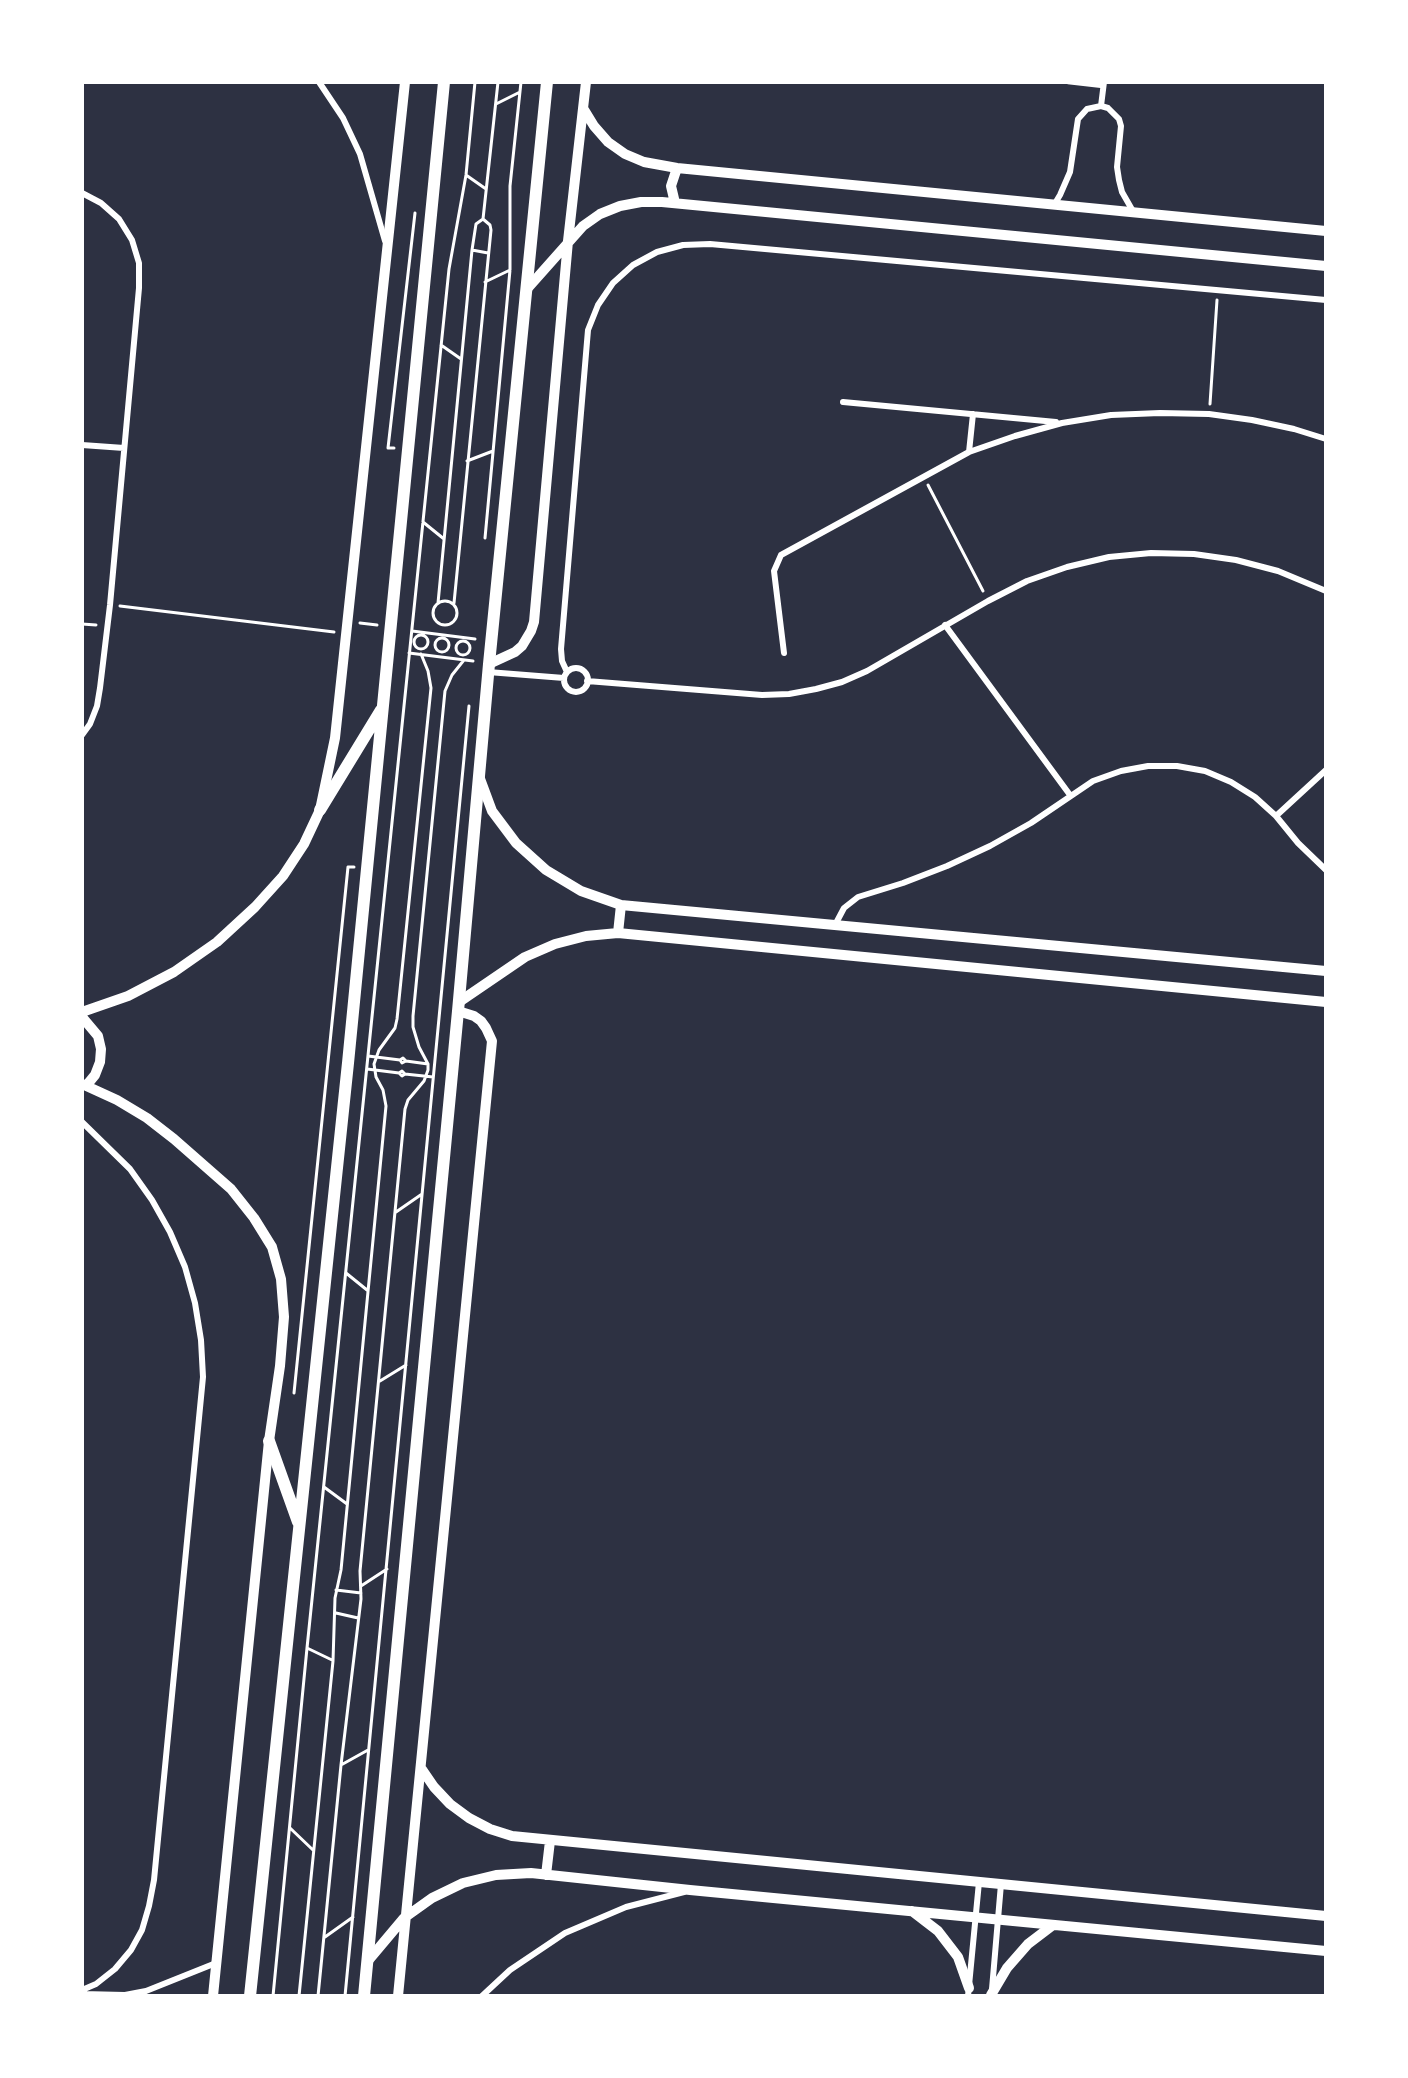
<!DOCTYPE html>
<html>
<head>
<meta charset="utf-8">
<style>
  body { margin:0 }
  #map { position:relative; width:1408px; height:2078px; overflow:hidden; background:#2d3142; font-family:"Noto Sans",sans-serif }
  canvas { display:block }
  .frame { position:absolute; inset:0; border:84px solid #fff; pointer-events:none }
</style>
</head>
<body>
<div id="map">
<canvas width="1408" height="2078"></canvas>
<div class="frame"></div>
</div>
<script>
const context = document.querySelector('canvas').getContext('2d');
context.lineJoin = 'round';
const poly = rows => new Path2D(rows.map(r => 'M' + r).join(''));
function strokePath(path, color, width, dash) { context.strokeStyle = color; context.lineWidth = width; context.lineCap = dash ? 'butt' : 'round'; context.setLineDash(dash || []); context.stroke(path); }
const path = poly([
  [496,104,520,92],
  [466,175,486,189],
  [483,219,498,82],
  [472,250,488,253],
  [485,282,510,270],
  [441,345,461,359],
  [1210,404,1217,300],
  [394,448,388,448,415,213],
  [467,461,493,451],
  [928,485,983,591],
  [423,522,444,539],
  [485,538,510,270,510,186,521,82],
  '433 613a12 12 0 1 1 24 0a12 12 0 1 1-24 0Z',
  [438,603,472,250,476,224,483,219,490,225,491,230,454,603],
  [120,606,334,632],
  [360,623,377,625],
  [82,624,96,625],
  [412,631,475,639],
  '414 642a7 7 0 1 1 14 0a7 7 0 1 1-14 0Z',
  '435 645a7 7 0 1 1 14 0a7 7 0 1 1-14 0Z',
  '456 648a7 7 0 1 1 14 0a7 7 0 1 1-14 0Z',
  [409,653,473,661],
  [368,1056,400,1060],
  [406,1061,402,1063,400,1060,403,1058,406,1061,428,1064],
  [367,1069,399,1073],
  [405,1074,402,1076,399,1073,402,1071,405,1074,433,1077],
  [396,1212,422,1194],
  [346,1273,367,1290],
  [380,1381,406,1365],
  [294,1393,348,867,354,867],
  [324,1487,347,1504],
  [361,1586,387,1569],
  [336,1590,361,1593],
  [336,1613,358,1618],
  [307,1648,332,1660],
  [341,1765,368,1750],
  [290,1828,313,1850],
  [325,1937,353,1917],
  [273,1996,307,1648,449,269,466,175,475,82],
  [299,1996,333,1661,335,1598,341,1570,386,1106,383,1090,376,1077,374,1064,379,1050,395,1028,397,1019,431,688,428,671,421,654],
  [318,1996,341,1765,361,1599,360,1571,405,1109,408,1100,424,1081,428,1070,428,1064,419,1047,413,1027,413,1016,445,691,452,675,464,660],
  [345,1996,469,706]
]);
const service = poly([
  [1068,82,1103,86]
]);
const minor = poly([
  [319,82,343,118,360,154,385,241],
  [1101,106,1104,82],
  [82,193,101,203,119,219,132,240,139,263,139,288,110,605,100,688,97,706,90,724,82,735],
  [1054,205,1060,195,1070,172,1078,119,1087,109,1101,106,1108,108,1119,119,1121,126,1117,167,1119,180,1122,192,1134,213],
  [843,402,1056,422],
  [82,445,124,448],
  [969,452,973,414],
  [945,625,1070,795],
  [784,653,774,571,781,555,969,452,1015,436,1062,423,1111,415,1160,413,1209,414,1252,420,1294,429,1326,439],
  '564 680a12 12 0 1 1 24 0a12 12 0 1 1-24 0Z',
  [488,672,564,678],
  [567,672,562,661,561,649,588,330,598,305,613,283,633,265,657,252,683,245,710,244,1326,300],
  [587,681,762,695,789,694,816,689,842,682,867,671,988,601,1027,581,1067,567,1109,557,1151,553,1194,554,1236,560,1278,571,1326,591],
  [1276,816,1326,770],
  [835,925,844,908,858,897,903,883,947,866,990,846,1031,823,1093,781,1121,771,1148,766,1177,766,1205,771,1231,782,1255,797,1276,816,1298,843,1326,870],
  [82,1122,130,1169,152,1200,170,1232,185,1267,195,1303,201,1340,203,1377,154,1880,149,1906,142,1930,131,1950,115,1969,96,1984,82,1990],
  [992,1989,1001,1884],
  [82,1994,125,1995,146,1991,216,1963],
  [482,1996,510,1970,565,1933,626,1907,684,1892],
  [968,1996,979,1882]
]);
const tertiary = poly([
  [583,108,594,126,608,142,625,154,644,162,677,168,1326,231],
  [675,203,671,186,677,168],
  [527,289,583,226,600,214,620,206,641,202,662,202,1326,266],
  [489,664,515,652,522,646,531,631,534,622,568,241,586,82],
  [479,776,492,811,516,843,546,870,581,891,621,905,1326,971],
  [618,933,621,905],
  [459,1002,525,957,555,944,586,936,618,933,1326,1002],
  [82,1012,128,996,174,972,217,942,255,907,283,876,304,844,320,810,335,738,405,82],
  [82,1017,98,1036,101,1049,100,1062,95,1075,86,1086],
  [82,1084,117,1100,147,1118,174,1139,231,1189,254,1218,272,1247,281,1279,284,1317,280,1366,269,1441,213,1996],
  [421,1768,434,1787,450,1804,469,1818,490,1829,512,1836,1326,1916],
  [546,1875,550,1841],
  [912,1911,938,1931,958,1957,969,1988],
  [367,1962,404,1918,432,1898,463,1883,496,1875,531,1873,690,1890,1326,1951],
  [991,1995,1007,1968,1028,1944,1053,1925],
  [398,1996,492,1041,486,1028,481,1021,474,1016,458,1011]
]);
const secondary = poly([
  [320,810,381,710],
  [269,1441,298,1522],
  [250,1996,348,1063,444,82],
  [364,1996,458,1011,489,664,547,82]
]);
strokePath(path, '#fff', 3);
strokePath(service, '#fff', 4.5);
strokePath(minor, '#fff', 6);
strokePath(tertiary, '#fff', 10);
strokePath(secondary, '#fff', 12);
</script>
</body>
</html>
